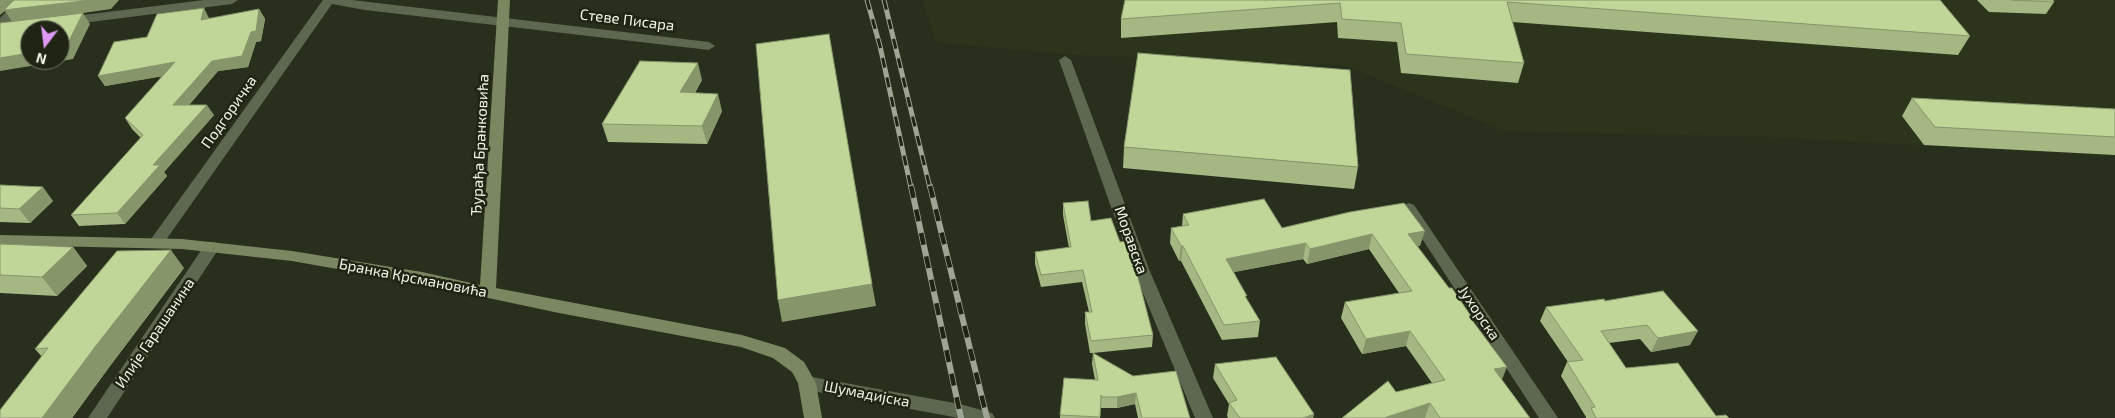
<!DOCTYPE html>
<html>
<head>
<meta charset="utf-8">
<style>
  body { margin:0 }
  #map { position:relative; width:2115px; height:418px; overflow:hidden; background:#282f1c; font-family:"Exo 2",sans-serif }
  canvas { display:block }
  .north { position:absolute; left:20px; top:20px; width:50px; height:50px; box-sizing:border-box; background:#1f2512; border:1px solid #737868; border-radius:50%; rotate:195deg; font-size:14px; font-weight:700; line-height:20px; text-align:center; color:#f0f5e8 }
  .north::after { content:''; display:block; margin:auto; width:18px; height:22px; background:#dd99f3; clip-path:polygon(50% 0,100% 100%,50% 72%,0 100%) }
</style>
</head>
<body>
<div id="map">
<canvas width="2115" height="418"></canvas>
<div class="north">N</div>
</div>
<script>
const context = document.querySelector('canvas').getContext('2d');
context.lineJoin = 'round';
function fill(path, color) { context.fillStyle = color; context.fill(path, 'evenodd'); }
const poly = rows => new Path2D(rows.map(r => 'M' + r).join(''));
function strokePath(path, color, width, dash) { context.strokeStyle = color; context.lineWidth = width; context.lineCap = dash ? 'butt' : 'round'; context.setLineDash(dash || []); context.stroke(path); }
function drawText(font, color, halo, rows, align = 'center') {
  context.font = font + ' "Exo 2",sans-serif'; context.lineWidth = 5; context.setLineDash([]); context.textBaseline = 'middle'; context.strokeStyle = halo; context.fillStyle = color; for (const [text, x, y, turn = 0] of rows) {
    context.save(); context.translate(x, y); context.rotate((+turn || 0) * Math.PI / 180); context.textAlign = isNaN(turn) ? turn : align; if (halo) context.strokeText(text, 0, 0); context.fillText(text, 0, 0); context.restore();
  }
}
const built = poly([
  [923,0,2115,0,2115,156,1771,137,1505,131,1344,65,1074,55,935,42]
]);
const street = poly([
  [17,0,30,0,4,28,0,29,0,18,17,0],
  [204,0,238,0,232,4,67,25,61,21,67,17,204,0],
  [323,0,352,0,709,42,715,46,709,50,365,10,332,4,161,247,156,248,151,247,148,243,151,239,323,0],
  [1065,56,1071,60,1149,269,1213,418,1195,418,1133,269,1059,60,1065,56],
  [1409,203,1414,205,1558,418,1539,418,1402,208,1404,205,1409,203],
  [212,242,218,243,220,247,107,418,88,418,206,243,212,242],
  [807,376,960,404,992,413,995,418,959,418,807,390,801,388,798,383,801,378,807,376]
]);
const secondary = poly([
  [498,0,510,0,496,288,742,335,785,348,804,362,816,383,822,418,804,418,798,383,792,372,773,358,741,347,559,313,422,284,292,261,182,249,0,245,0,235,182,239,292,251,422,272,480,285,498,0]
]);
const railFar1 = poly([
  [867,0,880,46,911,188],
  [884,0,930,188]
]);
const rail = poly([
  [911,186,961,418],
  [930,186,987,418]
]);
const wall = poly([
  [1125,0,1940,0,1970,36,1958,55,1512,22,1524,63,1518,83,1401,73,1397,42,1338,38,1337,22,1121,38,1121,19],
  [1977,0,2053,0,2054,2,2046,14,1989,12],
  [259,9,265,19,261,41,256,42,248,67,218,71,189,105,214,115,164,172,167,176,125,224,79,226,71,215,141,138,132,129,125,118,162,76,105,86,98,76,209,18,209,19],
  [702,80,695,93,722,111,707,144,608,142,602,124],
  [1912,98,2115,109,2115,155,1924,145,1902,116],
  [1124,147,1358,167,1354,189,1123,168],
  [0,185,53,201,30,223,0,222],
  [1063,203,1091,221,1153,335,1152,347,1093,353,1190,418,1138,418,1135,404,1117,408,1101,408,1100,406,1100,418,1060,418,1060,415,1095,380,1092,364,1093,353,1090,353,1085,324,1085,312,1089,312,1082,282,1041,287,1035,264,1035,252,1069,248,1063,215],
  [1350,212,1420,246,1417,246,1470,318,1502,380,1530,418,1342,418,1396,392,1432,383,1406,346,1362,354,1341,318,1345,302,1399,293,1369,249,1307,264,1303,259,1234,272,1246,299,1260,321,1258,337,1222,340,1181,261,1179,261,1170,243,1171,228,1182,226,1183,214,1282,228],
  [0,244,73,247,87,266,57,296,0,293],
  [184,268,110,366,72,418,0,418,42,357,35,349],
  [1605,301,1690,345,1651,352,1640,339,1609,343,1626,368,1716,416,1729,418,1586,418,1586,417,1561,376,1567,362,1568,362,1540,321,1546,307],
  [1215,364,1314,414,1313,418,1228,418,1227,416,1229,404,1213,378]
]);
const shadedWall = poly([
  [0,0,119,0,111,9,83,13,90,24,73,59,0,71,0,58,30,53,30,60,60,60,60,48,12,22,5,11,0,15],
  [204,8,209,18,207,31,201,20],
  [259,9,265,19,261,41,256,42,248,67,218,71,180,116,173,105,212,61,251,32],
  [175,62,182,73,105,86,98,76],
  [698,63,702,80,684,110,680,92],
  [718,94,722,111,707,144,702,126],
  [207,105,214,115,164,172,167,176,125,224,117,213,153,165],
  [43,187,53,201,30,223,19,209],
  [1425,231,1420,246,1404,249,1408,234],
  [1372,234,1369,249,1307,264,1310,249],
  [1306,243,1303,259,1224,274,1226,259],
  [1181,246,1183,246,1181,261,1179,261],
  [73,247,87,266,57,296,42,277],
  [171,250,184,268,110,366,72,418,42,418,95,347],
  [872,284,876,306,782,322,778,300],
  [1410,331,1406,346,1362,354,1366,339],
  [1698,331,1690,345,1651,352,1658,338],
  [1507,367,1501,382,1494,369],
  [1136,393,1135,404,1117,408,1117,397],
  [1430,403,1425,418,1384,418],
  [1314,414,1313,418,1303,418]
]);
const building = poly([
  [14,0,91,0,4,10,14,0],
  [1125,0,1940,0,1970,36,1507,2,1524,63,1406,54,1401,23,1342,19,1340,3,1121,19,1125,0],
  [2012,0,2053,0,2054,2,2012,0],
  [204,8,201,20,259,9,256,31,251,32,242,56,212,61,173,105,207,105,153,165,160,165,117,213,71,215,143,135,125,118,175,62,98,76,114,42,147,37,157,14,204,8],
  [83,13,66,47,60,48,60,30,30,30,30,53,0,58,0,23,83,13],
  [829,34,872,284,778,300,756,44,829,34],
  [1138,53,1350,70,1358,167,1124,147,1138,53],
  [640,61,698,63,680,92,718,94,702,126,602,124,640,61],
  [1912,98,2115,109,2115,137,1935,127,1912,98],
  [0,185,43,187,19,209,0,208,0,185],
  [1264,199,1282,228,1350,212,1404,203,1425,231,1408,234,1449,288,1452,288,1471,316,1469,316,1507,367,1494,369,1530,418,1440,418,1430,403,1384,418,1342,418,1388,381,1396,392,1445,380,1410,331,1366,339,1345,302,1412,291,1372,234,1310,249,1306,243,1226,259,1247,296,1245,296,1260,321,1224,325,1183,246,1181,246,1171,228,1189,225,1183,214,1264,199],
  [1088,201,1091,221,1111,218,1120,242,1126,241,1134,262,1153,335,1091,341,1085,312,1092,312,1083,270,1041,275,1035,252,1071,247,1063,203,1088,201],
  [0,244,73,247,42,277,0,275,0,244],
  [171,250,95,347,42,418,0,418,0,410,48,348,35,349,117,251,171,250],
  [1663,291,1698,331,1658,338,1647,325,1601,331,1626,368,1678,363,1716,416,1726,415,1729,418,1596,418,1591,408,1595,407,1567,362,1583,360,1546,307,1604,299,1605,301,1663,291],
  [1093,353,1133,376,1176,371,1190,418,1142,418,1136,393,1117,397,1101,397,1101,395,1100,417,1060,415,1064,378,1098,380,1093,353],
  [1276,357,1314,414,1303,418,1240,418,1229,403,1237,400,1215,364,1276,357]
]);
const streetNames = [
  ["Стеве Писара",627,20,7],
  ["Подгоричка",229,112,-55],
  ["Ђурађа Бранковића",480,145,-87],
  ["Моравска",1131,240,70],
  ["Бранка Крсмановића",413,278,11],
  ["Јухорска",1479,313,56],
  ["Илије Гарашанина",155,333,-56],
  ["Шумадијска",867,394,11]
];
fill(built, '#2c351b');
fill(street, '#5e674f');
fill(secondary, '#7a8761');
strokePath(railFar1, '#9fa596', 5);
strokePath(rail, '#9fa596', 6);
strokePath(railFar1, '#1f2512', 3, [10]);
strokePath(rail, '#1f2512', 4.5, [12]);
fill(wall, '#a5b783');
fill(shadedWall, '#86956a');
fill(building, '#c0d598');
strokePath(building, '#86956a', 1);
drawText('15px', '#f0f5e8', '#1f2512', streetNames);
</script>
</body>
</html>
